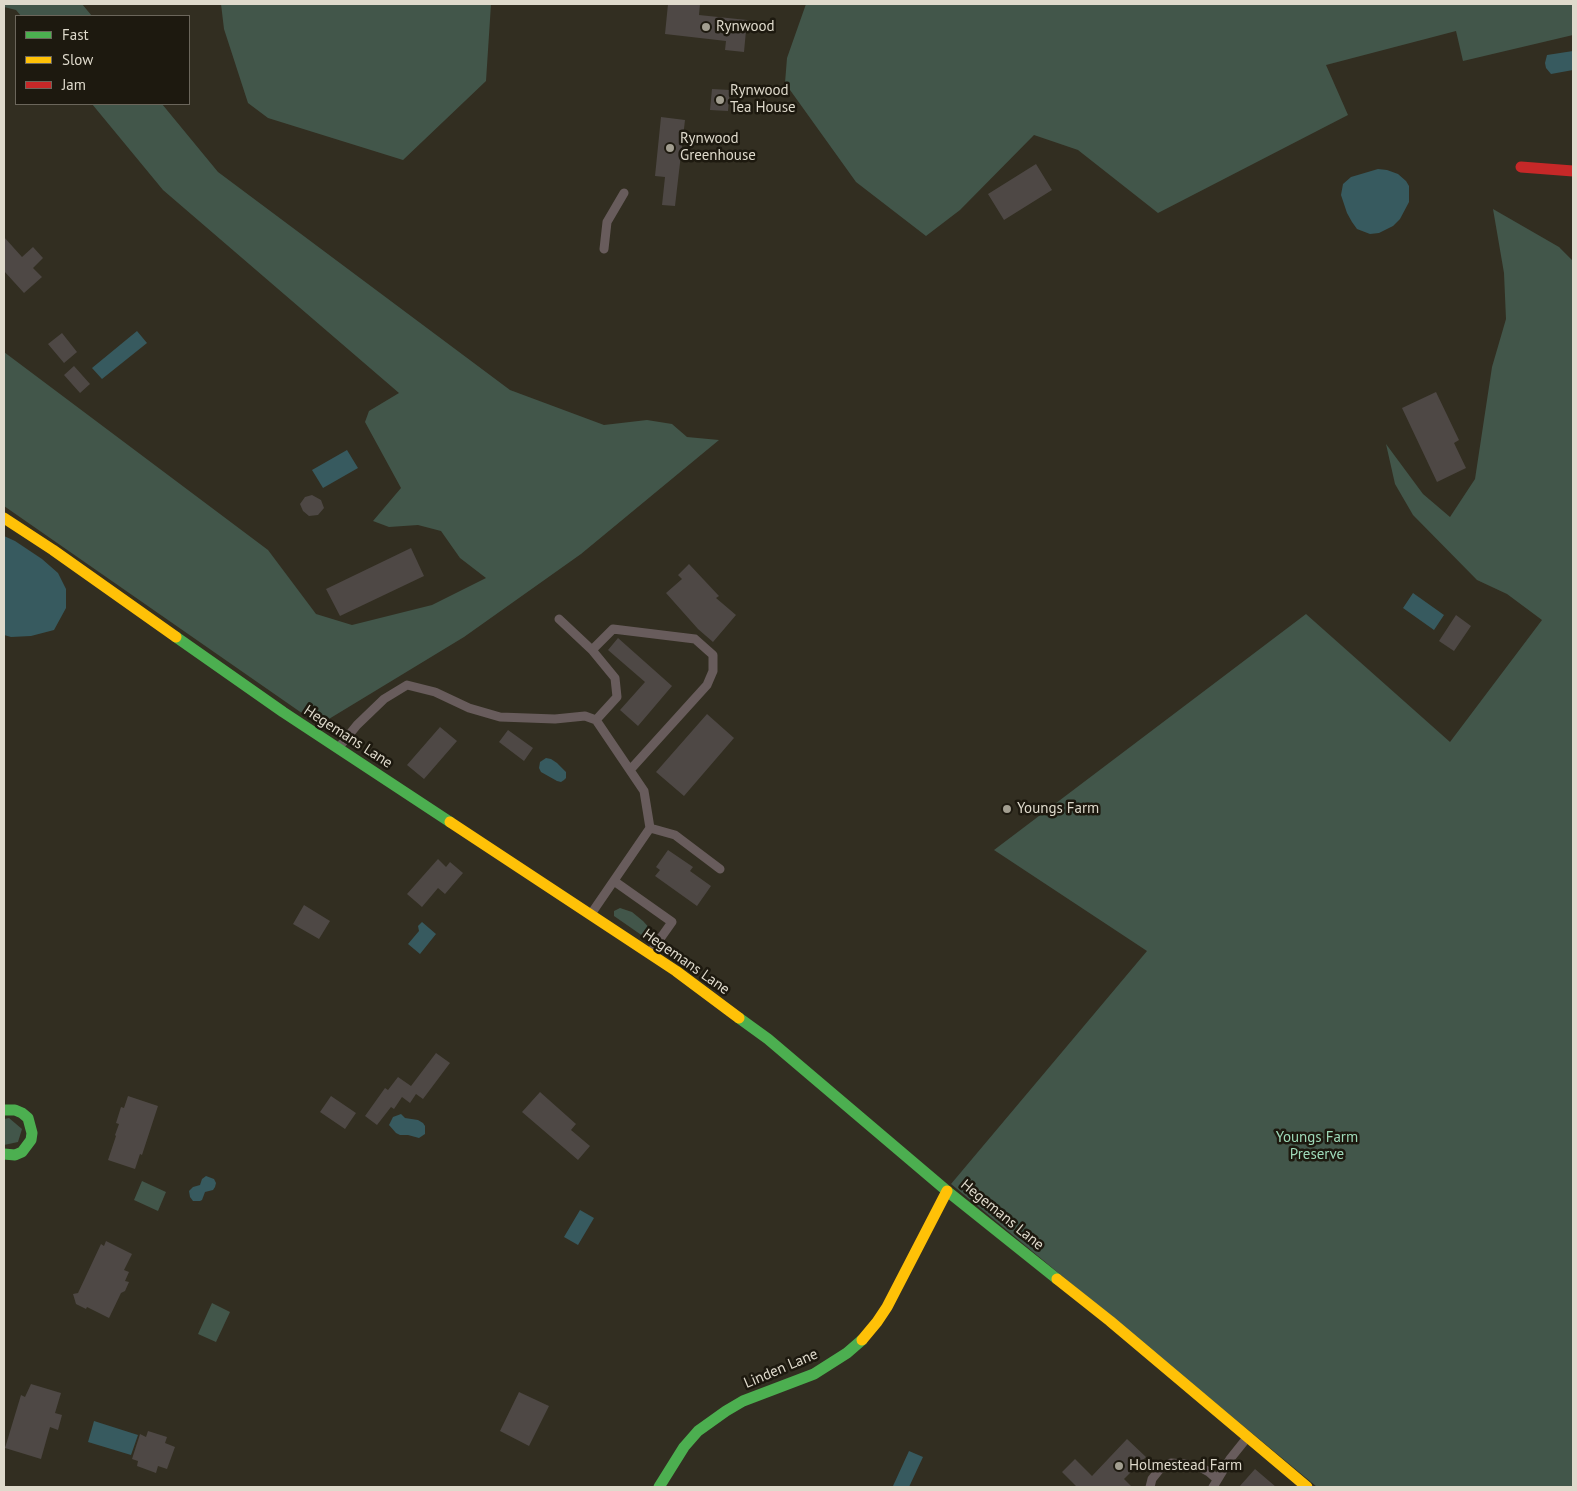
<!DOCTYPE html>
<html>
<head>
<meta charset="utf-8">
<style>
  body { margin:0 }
  #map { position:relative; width:1577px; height:1491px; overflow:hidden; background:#322e21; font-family:"PT Sans",sans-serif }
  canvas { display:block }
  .frame { position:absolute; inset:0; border:5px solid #dfdacc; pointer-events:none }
  .legend { position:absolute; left:15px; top:15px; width:175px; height:90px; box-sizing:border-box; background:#1d190f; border:1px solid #6b665b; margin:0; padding:6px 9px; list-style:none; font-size:15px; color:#dfdacc }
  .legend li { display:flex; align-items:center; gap:10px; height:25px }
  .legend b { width:25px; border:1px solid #6b665b }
</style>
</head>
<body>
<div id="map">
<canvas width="1577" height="1491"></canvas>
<div class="frame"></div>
<ul class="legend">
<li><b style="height:6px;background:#4caf50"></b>Fast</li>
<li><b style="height:6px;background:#ffc107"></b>Slow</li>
<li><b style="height:6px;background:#c62828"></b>Jam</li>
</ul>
</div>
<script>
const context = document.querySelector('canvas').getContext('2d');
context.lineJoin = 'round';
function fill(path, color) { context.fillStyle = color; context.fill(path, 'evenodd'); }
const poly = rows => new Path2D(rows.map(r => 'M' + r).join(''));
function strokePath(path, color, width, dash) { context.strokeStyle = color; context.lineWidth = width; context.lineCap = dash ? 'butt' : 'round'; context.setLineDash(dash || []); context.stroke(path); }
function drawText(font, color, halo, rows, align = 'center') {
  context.font = font + ' "PT Sans",sans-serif'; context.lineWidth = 5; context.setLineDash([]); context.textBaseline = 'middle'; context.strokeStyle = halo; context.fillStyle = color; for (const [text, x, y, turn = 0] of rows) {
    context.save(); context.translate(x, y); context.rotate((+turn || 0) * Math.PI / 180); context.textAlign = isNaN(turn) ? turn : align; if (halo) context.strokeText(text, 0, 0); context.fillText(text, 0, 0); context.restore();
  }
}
const green = poly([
  [4,4,82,4,92,16,21,16,16,10,4,7],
  [221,4,491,4,486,81,403,160,268,118,248,103,224,29],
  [806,4,1573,4,1573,35,1463,61,1456,31,1326,65,1348,115,1158,213,1078,150,1034,135,960,210,926,236,856,182,785,83,787,58],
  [92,104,162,104,218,172,510,390,604,425,647,420,672,424,687,437,719,440,581,554,464,637,319,725,4,506,4,352,268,550,316,614,352,625,432,605,486,578,460,558,441,531,418,525,389,527,373,521,401,488,365,422,369,411,399,393,163,190],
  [1493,209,1559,247,1573,261,1573,1487,1317,1487,951,1184,1147,951,994,850,1306,614,1450,742,1542,620,1507,594,1477,580,1413,515,1395,484,1386,444,1423,494,1450,517,1475,479,1492,367,1506,319,1504,273],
  [620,908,632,912,643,921,653,932,654,936,652,939,650,941,614,916,614,911],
  [9,1118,22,1129,18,1142,4,1145,4,1119],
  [142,1181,166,1192,158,1211,134,1200],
  [212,1303,230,1312,216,1342,198,1334]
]);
const water = poly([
  [1573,51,1573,70,1551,74,1546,68,1545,63,1547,55],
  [1378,169,1387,170,1398,174,1406,181,1409,186,1409,202,1400,219,1393,226,1379,233,1370,234,1357,229,1352,222,1347,213,1341,195,1343,184,1351,177],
  [137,331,147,343,102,379,92,368],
  [347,450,358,468,323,488,312,470],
  [4,536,15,541,42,559,58,573,66,589,66,608,54,630,31,636,11,637,4,635],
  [1413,593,1444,615,1434,630,1403,608],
  [546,758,551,759,557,763,566,772,566,778,564,780,561,782,557,781,541,772,539,768,540,762],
  [422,922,436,934,420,954,408,944,419,931,418,926],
  [401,1114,405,1118,418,1120,423,1123,425,1126,425,1134,419,1138,408,1135,400,1135,396,1133,389,1125,393,1117],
  [206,1176,214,1179,216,1183,215,1187,213,1190,205,1192,202,1200,200,1201,193,1201,190,1197,189,1191,193,1187,200,1185,202,1179],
  [580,1210,594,1218,578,1245,564,1237],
  [94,1421,138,1435,131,1455,88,1442],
  [909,1451,923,1457,909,1487,896,1487,893,1486]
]);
const building = poly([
  [668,4,700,4,699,15,747,20,744,52,725,50,726,41,665,34],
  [712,89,730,90,728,111,710,110],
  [661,117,685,120,675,206,662,205,665,177,655,176],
  [1036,164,1052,190,1004,220,988,194],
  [4,237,22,257,33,247,43,258,33,268,42,277,24,293,4,271],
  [62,333,77,352,64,363,48,344],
  [74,366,90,384,80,393,64,375],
  [1436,392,1459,440,1454,443,1466,468,1437,482,1402,408],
  [312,495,321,500,324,508,318,515,309,516,303,511,300,504,305,497],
  [411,548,424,576,340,616,326,589],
  [689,564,719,596,716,598,736,615,713,642,698,629,666,593,682,579,678,575],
  [1456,615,1471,626,1454,651,1439,641],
  [618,638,672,686,638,726,620,710,645,682,608,650],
  [707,714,734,738,684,796,656,772],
  [440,727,457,741,424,779,407,765],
  [508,730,533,748,524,761,499,742],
  [668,850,693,867,690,871,711,886,697,906,655,876,660,870,656,867],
  [438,859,446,867,450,862,463,873,445,894,438,888,422,907,407,894],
  [304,905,330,921,319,939,293,924],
  [436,1053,450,1063,423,1099,416,1094,410,1103,402,1097,394,1109,391,1107,377,1125,365,1116,385,1088,388,1090,398,1077,411,1086],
  [540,1092,576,1124,571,1130,590,1146,578,1160,522,1112],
  [128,1096,158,1106,142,1155,140,1154,135,1169,108,1160,116,1136,115,1135,119,1124,116,1123,121,1107,124,1108],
  [331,1096,356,1113,345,1129,320,1112],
  [106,1241,132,1254,124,1270,129,1272,125,1281,129,1282,125,1291,121,1293,109,1318,87,1307,86,1309,76,1304,73,1294,78,1293,101,1244,104,1246],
  [31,1384,61,1393,55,1413,62,1415,58,1430,50,1427,41,1459,5,1448,21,1395,25,1397],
  [519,1392,549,1406,529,1446,500,1431],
  [148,1431,167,1437,165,1443,175,1447,167,1469,158,1466,156,1473,137,1466,138,1461,132,1459,140,1434,146,1437],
  [1127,1439,1146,1457,1124,1479,1132,1487,1077,1487,1062,1472,1075,1459,1092,1476],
  [1255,1469,1276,1487,1239,1487]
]);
const lane = poly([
  [604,249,607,222,624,193],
  [559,619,592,650],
  [596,720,617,697,615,678,592,650,613,629,695,639,713,655,713,671,707,685,630,770],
  [340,746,357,725,384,699,407,685,435,692,469,708,500,717,555,719,585,716,596,720,644,791,650,828,591,914],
  [650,828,675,835,720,869],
  [614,881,672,922,650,953],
  [1150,1487,1152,1479,1160,1469,1171,1463,1185,1464,1200,1467,1209,1472,1217,1479],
  [1213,1487,1230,1459,1246,1439]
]);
const fast = poly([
  [176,637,283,712,450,822],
  [739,1018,768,1039,947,1191,1057,1279],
  [4,1110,15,1110,22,1113,28,1118,32,1133,31,1140,22,1152,15,1155,4,1154],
  [659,1487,684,1447,698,1431,726,1411,743,1401,814,1374,847,1353,862,1340]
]);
const slow = poly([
  [4,518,53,550,176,637],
  [450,822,676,971,739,1018],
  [1057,1279,1110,1321,1307,1487],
  [862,1340,877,1322,887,1307,947,1191]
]);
const jam = poly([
  [1521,167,1573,171]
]);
const markers = [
  [706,27,5,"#a29e90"],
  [720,100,5,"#a29e90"],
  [670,148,5,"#a29e90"],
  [1007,809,5,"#a29e90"],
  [1119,1466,5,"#a29e90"]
];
const poiNames = [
  ["Rynwood",716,27],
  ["Rynwood",730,91],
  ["Tea House",730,108],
  ["Rynwood",680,139],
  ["Greenhouse",680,156],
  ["Youngs Farm",1017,809],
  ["Holmestead Farm",1129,1466]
];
const streetNames = [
  ["Hegemans Lane",348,737,33],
  ["Hegemans Lane",686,962,35],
  ["Hegemans Lane",1002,1215,39],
  ["Linden Lane",781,1369,-23]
];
const parkNames = [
  ["Youngs Farm",1317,1138],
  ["Preserve",1317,1155]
];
fill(green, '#42564a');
fill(water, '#375a5f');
fill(building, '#4e4845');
strokePath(lane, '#685c5c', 9);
strokePath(fast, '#4caf50', 11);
strokePath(slow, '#ffc107', 11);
strokePath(jam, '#c62828', 11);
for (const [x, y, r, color] of markers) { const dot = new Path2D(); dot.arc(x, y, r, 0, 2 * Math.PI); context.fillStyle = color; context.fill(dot); strokePath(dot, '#1d190f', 2); }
drawText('15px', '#dfdacc', '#1d190f', poiNames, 'left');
drawText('15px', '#dfdacc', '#1d190f', streetNames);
drawText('15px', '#9edab9', '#1d190f', parkNames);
</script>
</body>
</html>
